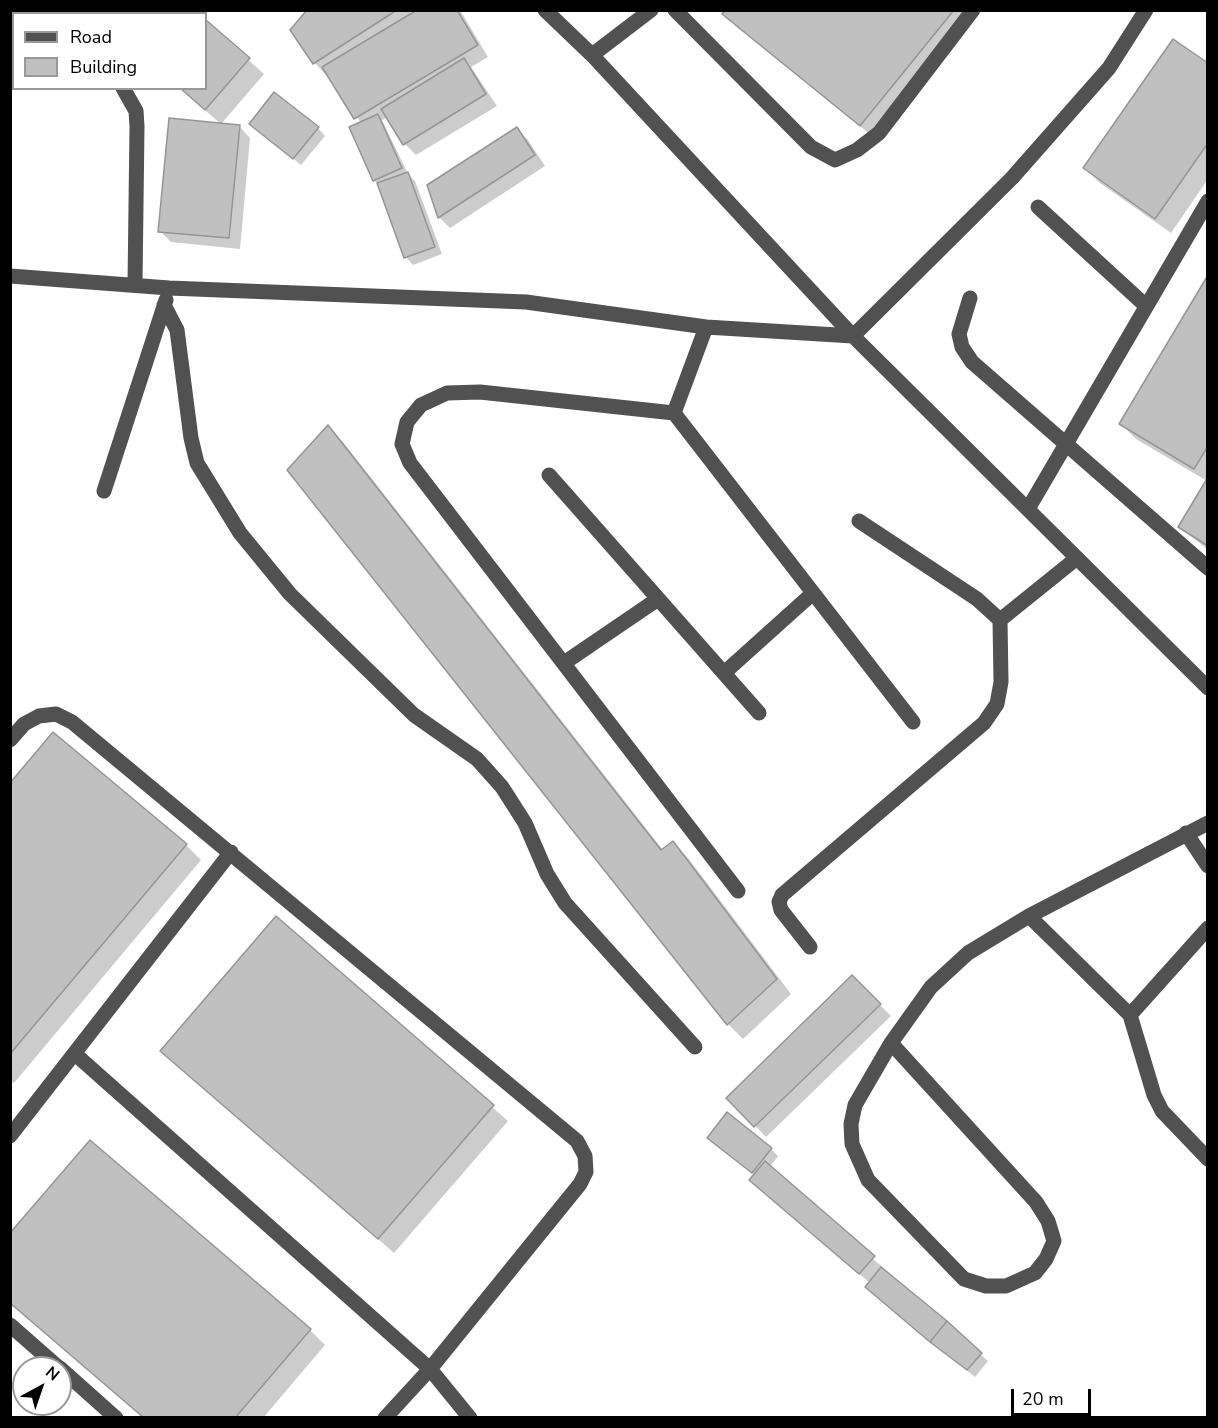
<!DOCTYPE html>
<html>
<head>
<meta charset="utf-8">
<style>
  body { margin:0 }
  #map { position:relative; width:1218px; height:1428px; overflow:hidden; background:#fff; font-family:"Nunito Sans",sans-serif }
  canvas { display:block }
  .frame { position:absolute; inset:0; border:12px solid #000; pointer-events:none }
  .legend { position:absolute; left:12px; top:12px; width:195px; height:78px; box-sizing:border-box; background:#fff; border:2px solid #999; margin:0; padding:8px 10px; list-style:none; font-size:18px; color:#000 }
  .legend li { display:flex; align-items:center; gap:12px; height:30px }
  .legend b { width:30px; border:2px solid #999 }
  .north { position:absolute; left:12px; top:1356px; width:60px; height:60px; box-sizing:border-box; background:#fff; border:2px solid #999; border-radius:50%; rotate:40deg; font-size:16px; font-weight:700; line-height:24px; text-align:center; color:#000 }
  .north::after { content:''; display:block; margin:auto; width:21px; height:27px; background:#000; clip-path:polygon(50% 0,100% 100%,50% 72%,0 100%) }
  .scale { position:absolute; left:1011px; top:1389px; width:80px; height:27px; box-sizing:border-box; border:3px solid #000; border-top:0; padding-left:8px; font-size:18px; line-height:21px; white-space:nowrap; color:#000; -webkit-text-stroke:4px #fff; paint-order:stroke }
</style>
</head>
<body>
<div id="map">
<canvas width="1218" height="1428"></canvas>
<div class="frame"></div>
<ul class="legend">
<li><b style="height:8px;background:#515151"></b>Road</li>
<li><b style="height:16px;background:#c0c0c0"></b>Building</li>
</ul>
<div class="north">N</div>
<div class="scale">20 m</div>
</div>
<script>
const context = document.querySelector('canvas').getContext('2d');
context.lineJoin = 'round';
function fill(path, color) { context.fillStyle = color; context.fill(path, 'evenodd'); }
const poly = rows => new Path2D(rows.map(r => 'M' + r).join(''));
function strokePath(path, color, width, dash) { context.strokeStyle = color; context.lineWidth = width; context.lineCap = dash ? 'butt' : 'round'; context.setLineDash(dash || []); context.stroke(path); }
const shadow = poly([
  [309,10,409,10,412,15,420,10,460,10,488,57,471,67,497,106,416,155,405,144,388,117,382,120,408,174,415,181,442,254,413,265,406,257,380,186,374,180,361,123,328,73,326,75,315,63,292,30],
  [727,10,981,10,876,139,739,29,724,14],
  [206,22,264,74,221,124,179,88,206,88],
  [10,23,14,24,14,76,10,76],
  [1208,65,1208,179,1171,233,1100,183,1085,168],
  [251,124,318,128,325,136,301,165],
  [239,126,250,138,240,249,171,242,160,231],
  [517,129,528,140,545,166,450,228,439,217],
  [1208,278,1208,550,1180,527,1207,481,1136,439,1121,424],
  [328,427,343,442,663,850,673,843,688,858,791,994,743,1039,728,1024,289,470],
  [10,786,186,845,201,860,14,1083,10,1081],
  [276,918,508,1121,394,1253,162,1051],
  [852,977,891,1016,766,1137,728,1098],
  [709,1138,771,1149,778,1156,770,1167,988,1361,975,1377,874,1295,870,1283,763,1191,755,1175],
  [310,1330,325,1345,263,1418,144,1418]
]);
const building = poly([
  [101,10,195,10,198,14,98,14,101,10],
  [307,10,397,10,313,64,290,30,307,10],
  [417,10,457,10,478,45,354,119,322,67,417,10],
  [725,10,954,10,860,126,722,14,725,10],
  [206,20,250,58,205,110,180,88,206,88,206,20],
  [10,22,14,22,14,67,10,67,10,22],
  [1173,39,1208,63,1208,143,1155,219,1083,168,1173,39],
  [464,58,486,94,403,145,381,109,464,58],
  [274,92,319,127,293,159,249,124,274,92],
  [378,114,402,168,373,181,349,127,378,114],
  [169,118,240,125,229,238,158,232,169,118],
  [517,127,535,155,438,218,427,185,517,127],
  [408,172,435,247,404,258,377,183,408,172],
  [1208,275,1208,446,1194,469,1119,424,1208,275],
  [328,425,661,850,673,841,777,979,727,1025,287,470,328,425],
  [1208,477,1208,546,1178,527,1208,477],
  [53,732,187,844,10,1054,10,783,53,732],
  [276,916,494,1105,378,1239,160,1051,276,916],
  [852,975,881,1004,754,1127,726,1098,852,975],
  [727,1112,772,1148,752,1173,707,1138,727,1112],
  [90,1140,311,1329,235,1418,144,1418,10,1303,10,1233,90,1140],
  [765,1161,875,1256,859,1274,749,1180,765,1161],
  [881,1267,947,1321,930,1342,865,1287,881,1267],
  [947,1321,982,1353,967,1370,930,1342,947,1321]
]);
const minor = poly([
  [545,10,592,55,853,336,1208,688],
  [675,10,811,147,835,160,857,150,879,133,973,10],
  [592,55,651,10],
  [123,88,136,111,137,126,135,284],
  [1038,207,1146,306],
  [10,276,169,288,526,302,706,327,853,336,1012,178,1109,68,1146,10],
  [970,298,959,334,962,347,972,362,1208,568],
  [164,305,177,330,191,438,197,463,240,533,290,594,414,715,477,759,502,787,525,823,547,874,565,903,695,1047],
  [674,413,706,327],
  [549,475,759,713],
  [104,491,166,300],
  [1028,509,1208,201],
  [1000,620,1077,558],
  [564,663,658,599],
  [724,673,813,593],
  [10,740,24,724,39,716,56,714,72,722,577,1141,585,1156,586,1172,580,1184,430,1369,385,1418],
  [1186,833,1208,866],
  [738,891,410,463,402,444,407,422,421,405,447,393,480,392,674,413,913,722],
  [1029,916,1130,1015,1154,1095,1162,1111,1208,1159],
  [810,947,781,910,779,902,782,895,984,723,997,704,1001,682,1000,620,977,599,859,521],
  [1130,1015,1208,928],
  [891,1043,1036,1202,1048,1221,1054,1241,1046,1259,1035,1273,1006,1286,986,1286,964,1279,868,1180,852,1144,851,1124,855,1105,891,1043,931,987,968,953,1029,916,1208,823],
  [75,1054,430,1369,470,1418],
  [10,1136,231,852],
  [10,1325,59,1368],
  [60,1368,116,1418]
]);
fill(shadow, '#0003');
fill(building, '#c0c0c0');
strokePath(building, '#959595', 1.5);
strokePath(minor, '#515151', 15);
</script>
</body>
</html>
